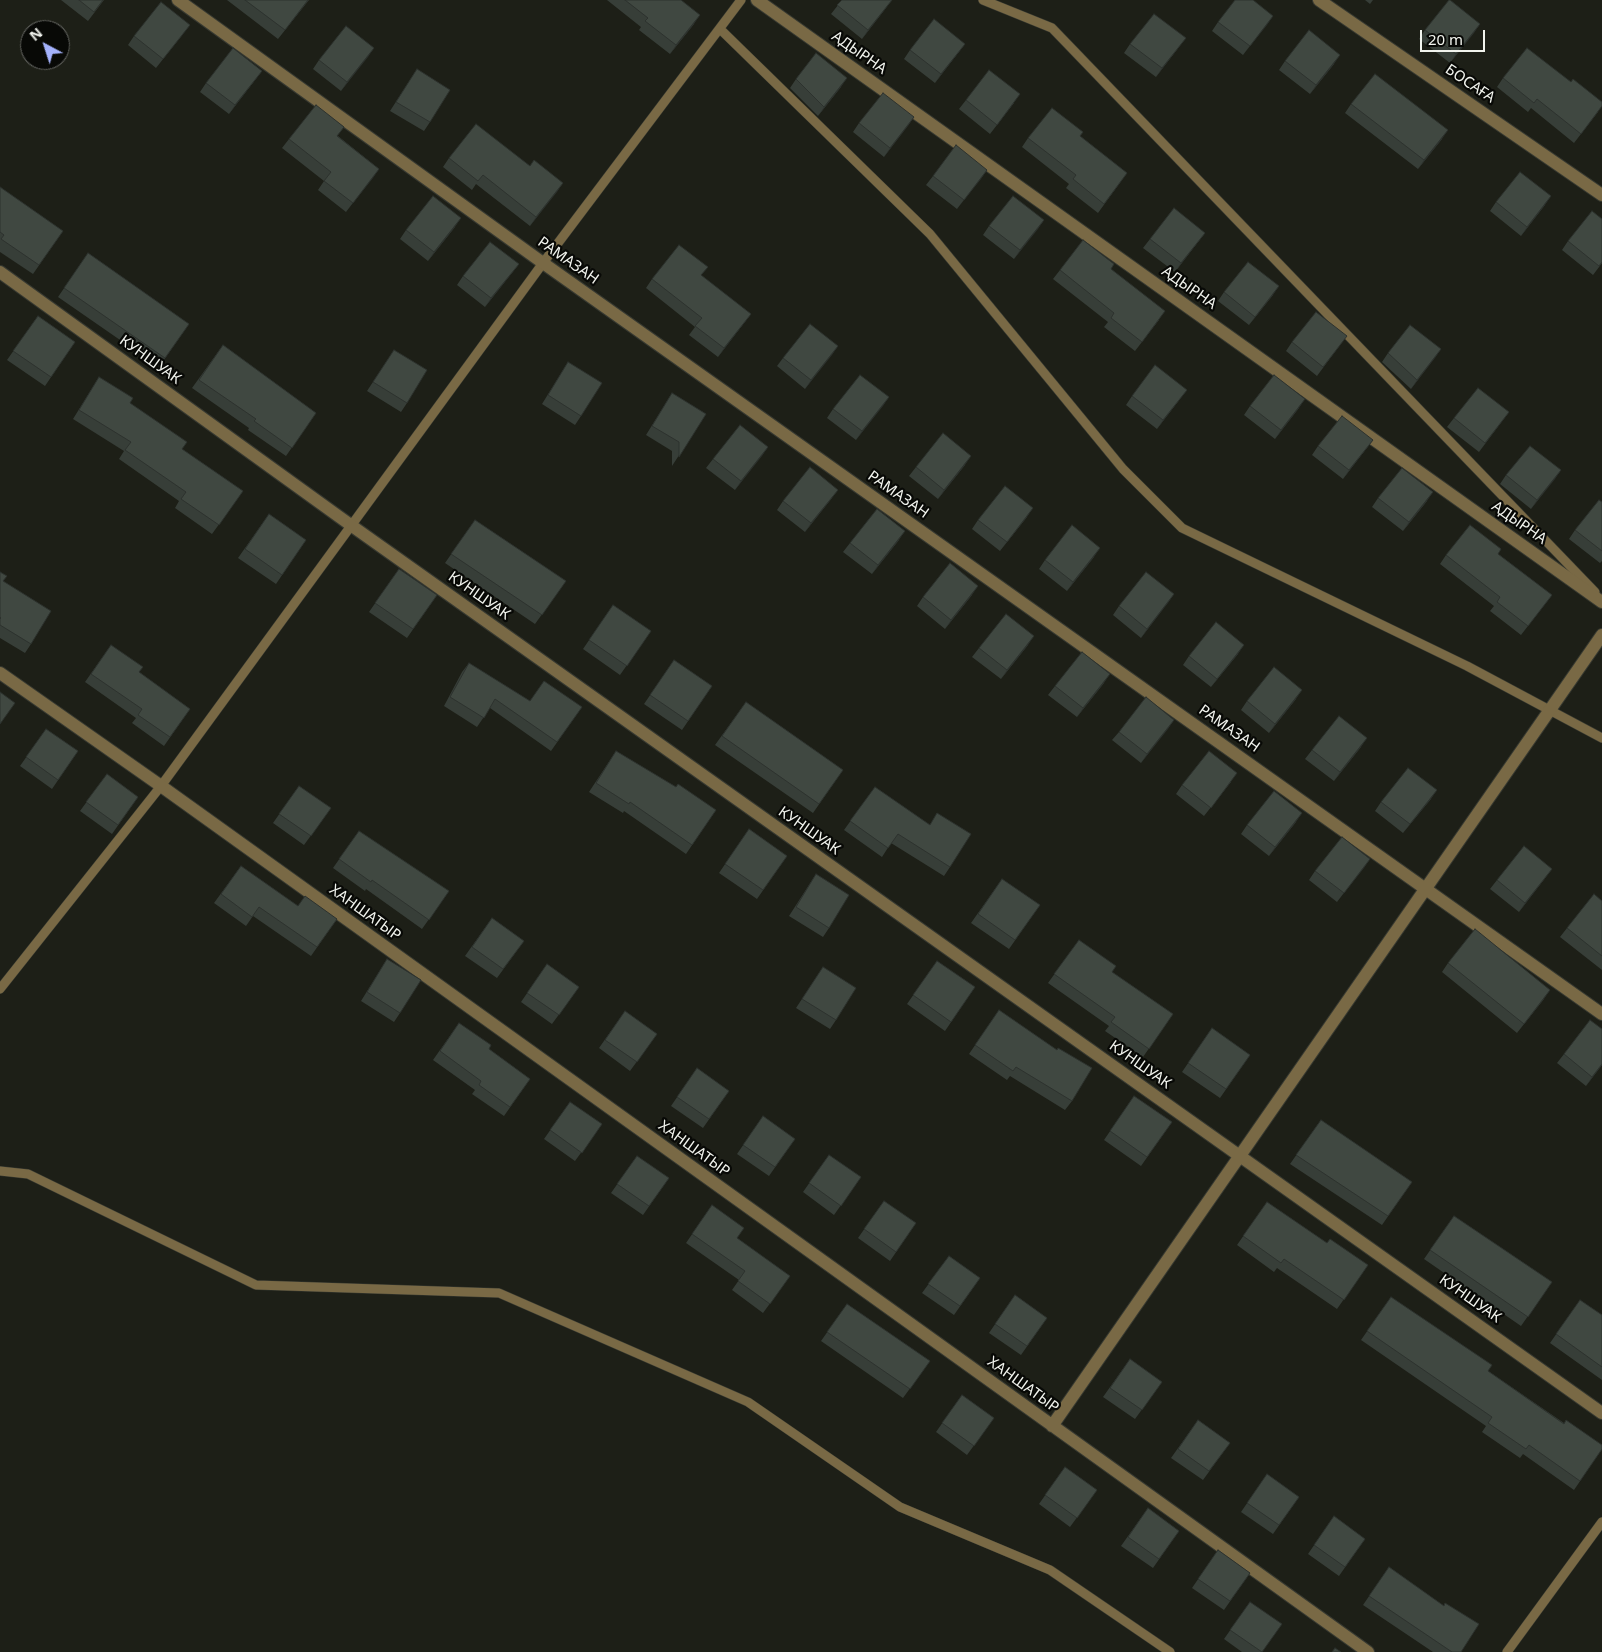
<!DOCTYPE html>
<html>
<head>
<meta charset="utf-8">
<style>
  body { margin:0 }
  #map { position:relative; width:1602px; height:1652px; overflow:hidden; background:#1d1f17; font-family:"Noto Sans",sans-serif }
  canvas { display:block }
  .north { position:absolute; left:20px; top:20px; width:50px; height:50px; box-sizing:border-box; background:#080906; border:1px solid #666763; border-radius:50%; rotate:320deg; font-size:14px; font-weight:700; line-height:20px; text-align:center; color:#f2f4ee }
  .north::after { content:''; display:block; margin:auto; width:18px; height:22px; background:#a4b2fc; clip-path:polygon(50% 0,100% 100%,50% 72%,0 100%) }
  .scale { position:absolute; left:1420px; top:30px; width:65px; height:22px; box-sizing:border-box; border:2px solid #f2f4ee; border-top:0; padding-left:6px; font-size:15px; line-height:18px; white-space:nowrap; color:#f2f4ee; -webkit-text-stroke:4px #080906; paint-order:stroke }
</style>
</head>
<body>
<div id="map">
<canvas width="1602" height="1652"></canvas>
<div class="north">N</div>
<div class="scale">20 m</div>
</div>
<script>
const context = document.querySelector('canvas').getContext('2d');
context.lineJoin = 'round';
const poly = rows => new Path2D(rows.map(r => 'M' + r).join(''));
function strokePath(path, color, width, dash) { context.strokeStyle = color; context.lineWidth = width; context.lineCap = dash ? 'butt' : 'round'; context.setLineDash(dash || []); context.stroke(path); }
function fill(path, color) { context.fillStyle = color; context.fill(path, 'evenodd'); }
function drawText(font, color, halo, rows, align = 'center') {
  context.font = font + ' "Noto Sans",sans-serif'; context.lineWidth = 4.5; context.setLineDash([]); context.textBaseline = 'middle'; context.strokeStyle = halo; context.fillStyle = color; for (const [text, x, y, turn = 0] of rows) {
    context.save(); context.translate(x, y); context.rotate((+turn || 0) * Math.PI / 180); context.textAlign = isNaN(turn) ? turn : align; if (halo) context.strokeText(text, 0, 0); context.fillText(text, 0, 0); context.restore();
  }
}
const lane = poly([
  [983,0,1052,28,1595,592],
  [720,29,930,234,1123,469,1182,528,1467,666,1602,738],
  [0,989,161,786,543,263,741,0],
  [0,1171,28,1174,256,1285,499,1293,748,1402,900,1507,1050,1570,1170,1652],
  [1507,1652,1602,1522]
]);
const street = poly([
  [178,0,543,263,1602,1014],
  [757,0,1602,602],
  [1319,0,1602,195],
  [0,272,352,526,1602,1413],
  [0,673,161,786,1368,1652],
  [1052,1426,1602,635]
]);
const wall = poly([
  [61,0,104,0,88,21],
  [227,0,309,0,278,39],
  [607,0,681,0,694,24,670,54,639,30,641,27],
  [842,0,886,8,862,39,831,14],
  [1365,0,1373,0,1370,4],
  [1273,16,1243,55,1212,31,1218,22],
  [1480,24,1450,63,1419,39,1425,30],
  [183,34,156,68,128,45,134,36],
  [965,44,935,83,904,59,910,50],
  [1130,44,1179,47,1156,77,1124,53],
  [374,48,341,91,313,69,319,60],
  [1285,61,1334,64,1310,94,1279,70],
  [417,69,430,122,424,131,390,111],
  [262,71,229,114,200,92,206,83],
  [1503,78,1598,112,1574,143,1531,108,1528,112,1497,87],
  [796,79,841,87,818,116,790,88],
  [966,100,1014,103,990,134,959,109],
  [1351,104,1442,139,1418,169,1345,113],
  [914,117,884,157,853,132,859,123],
  [338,136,379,169,346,212,318,190,324,181,282,148,289,139],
  [1080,136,1127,173,1098,213,1066,188,1069,184,1022,147,1028,138],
  [449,158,563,183,530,226,476,184,472,190,443,167],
  [987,170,957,209,926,185,933,176],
  [0,187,63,231,33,274,0,252],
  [1496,202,1545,205,1521,236,1490,211],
  [1602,219,1602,263,1593,275,1562,250,1568,241],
  [1044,220,1014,259,983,235,989,226],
  [455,227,428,261,400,239,406,230],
  [1205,233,1175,272,1143,248,1150,239],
  [88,253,189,324,159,367,58,297],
  [519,264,485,307,457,285,463,276],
  [1111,269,1159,320,1135,351,1104,327,1108,322,1053,279,1060,270],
  [702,276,751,314,718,357,689,335,695,327,646,288,652,279],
  [1224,292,1273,295,1249,325,1218,301],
  [38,316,75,342,45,386,7,360],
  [1292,342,1340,345,1317,376,1286,351],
  [223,345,316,413,286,456,248,430,249,428,192,388],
  [838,346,805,389,777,366,783,358],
  [1441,349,1411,389,1382,362,1388,353],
  [394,350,407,403,401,412,367,391],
  [568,362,581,416,575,425,542,404],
  [99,377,130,403,182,449,243,491,212,534,175,508,179,501,119,459,124,451,73,419],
  [672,393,706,414,672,466,672,451,646,435],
  [1132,396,1180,399,1157,429,1126,405],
  [889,397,856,440,827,418,833,409],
  [1250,406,1299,408,1275,439,1244,415],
  [1509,412,1479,452,1447,427,1454,418],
  [1373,440,1343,479,1312,455,1318,446],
  [768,447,735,490,706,468,713,459],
  [965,465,938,499,909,476,916,467],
  [1561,470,1531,509,1500,484,1506,475],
  [832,498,805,532,777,510,783,501],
  [1378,498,1427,501,1403,531,1372,507],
  [1602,502,1602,561,1600,563,1569,539,1575,530],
  [269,514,306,540,276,584,238,558],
  [1027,517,1000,551,972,529,978,520],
  [475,520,566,581,535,624,445,563],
  [899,540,872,574,843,552,850,543],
  [1498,554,1552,595,1521,635,1490,611,1494,606,1440,564,1446,555],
  [1094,557,1067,591,1039,569,1045,560],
  [399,569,437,595,407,638,369,612],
  [0,572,3,581,31,644,25,653,0,638],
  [1174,594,1141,638,1113,615,1119,606],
  [972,595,945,629,917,606,923,597],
  [613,605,651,631,620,675,583,649],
  [111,645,139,672,190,709,164,746,132,723,136,718,85,682],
  [1028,645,1001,679,972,657,979,648],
  [1238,654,1211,687,1183,665,1189,656],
  [674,660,712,686,682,730,644,704],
  [469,663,530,701,582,707,551,751,490,708,477,727,444,706,462,672],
  [1104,683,1077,717,1048,695,1055,686],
  [1296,699,1269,733,1241,710,1247,701],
  [746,702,843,770,813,813,715,745],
  [1174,720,1141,763,1112,740,1119,732],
  [46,729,78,751,52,789,20,766],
  [1361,747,1334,781,1305,759,1312,750],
  [616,751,676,787,716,810,686,854,624,811,623,813,589,792],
  [107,774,138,797,112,834,80,811],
  [1231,782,1204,816,1176,794,1182,785],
  [299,786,331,808,304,845,273,823],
  [875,787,930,825,937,813,950,867,944,876,891,843,882,857,844,830],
  [1431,799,1403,833,1375,811,1381,802],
  [1296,822,1269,856,1241,834,1247,825],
  [749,829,787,856,757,899,719,873],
  [359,831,449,891,422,929,366,889,365,891,333,868],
  [1370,859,1337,902,1309,880,1315,871],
  [241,866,298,906,337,919,311,956,253,916,246,926,214,903],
  [816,874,829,928,823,937,789,916],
  [1546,877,1519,912,1490,889,1497,880],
  [1002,879,1040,905,1009,949,971,923],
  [1602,901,1602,970,1560,937,1567,928],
  [492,918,524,941,497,978,465,956],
  [1079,940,1112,972,1173,1014,1143,1057,1105,1031,1109,1026,1048,983],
  [387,959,400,1013,394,1022,361,1001],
  [937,961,975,987,945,1031,907,1004],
  [1448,963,1544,999,1517,1033,1442,972],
  [547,964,579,987,552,1024,521,1002],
  [823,967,836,1020,830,1029,796,1008],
  [999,1010,1057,1050,1072,1101,1065,1110,1010,1076,1007,1080,969,1054],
  [625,1011,657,1034,630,1071,599,1048],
  [459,1023,489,1049,530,1079,504,1116,472,1094,475,1090,433,1060],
  [1212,1028,1250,1055,1220,1098,1182,1072],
  [1602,1029,1602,1065,1586,1086,1557,1063,1564,1054],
  [697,1068,729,1091,703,1128,671,1106],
  [1134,1096,1172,1122,1141,1166,1104,1140],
  [570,1102,602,1124,575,1161,544,1139],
  [763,1116,795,1139,769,1176,737,1154],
  [1321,1120,1412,1182,1382,1225,1290,1164],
  [829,1155,861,1177,834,1215,803,1192],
  [637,1156,669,1178,643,1215,611,1193],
  [884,1201,916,1223,890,1261,858,1238],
  [1267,1202,1327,1243,1368,1265,1337,1309,1277,1268,1274,1272,1237,1245],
  [712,1205,737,1238,790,1276,763,1313,732,1290,739,1280,686,1243],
  [1454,1216,1552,1282,1521,1326,1424,1259],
  [949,1256,980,1278,954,1315,922,1293],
  [1015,1295,1047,1318,1021,1355,989,1333],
  [1391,1297,1488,1371,1602,1449,1574,1490,1523,1454,1520,1458,1482,1432,1486,1426,1361,1340],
  [1580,1300,1602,1315,1602,1380,1550,1343],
  [847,1304,930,1361,903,1398,821,1341],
  [1130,1359,1162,1382,1135,1419,1103,1397],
  [962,1395,994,1418,967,1455,936,1432],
  [1198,1420,1230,1443,1203,1480,1171,1458],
  [1065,1467,1097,1490,1070,1527,1039,1504],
  [1267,1474,1299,1497,1273,1534,1241,1512],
  [1148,1508,1179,1531,1153,1568,1121,1546],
  [1334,1516,1365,1539,1339,1576,1308,1554],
  [1218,1550,1250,1573,1224,1610,1192,1588],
  [1389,1567,1444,1606,1461,1652,1433,1652,1363,1605],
  [1250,1602,1262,1652,1242,1652,1224,1639]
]);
const shadedWall = poly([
  [892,0,886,8,862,39,868,30],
  [700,15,694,24,670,54,676,45],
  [1273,16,1267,25,1243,55,1250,46],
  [1480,24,1474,33,1450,63,1456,54],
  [1186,38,1179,47,1156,77,1162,68],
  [965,44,958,53,935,83,941,74],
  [374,48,368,57,341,91,347,82],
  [1340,55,1334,64,1310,94,1316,85],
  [262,71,255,80,229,114,235,105],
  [847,78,841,87,818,116,824,107],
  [914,117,908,126,884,157,890,148],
  [1448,130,1442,139,1418,169,1424,160],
  [379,169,373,178,346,212,353,203],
  [987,170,981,179,957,209,964,200],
  [563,183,557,192,530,226,536,217],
  [1551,196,1545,205,1521,236,1527,227],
  [461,218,455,227,428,261,434,252],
  [1044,220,1038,229,1014,259,1020,250],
  [1205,233,1198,242,1175,272,1181,263],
  [519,264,512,273,485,307,491,298],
  [1279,286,1273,295,1249,325,1255,317],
  [751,314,744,323,718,357,724,348],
  [838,346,832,355,805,389,811,380],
  [1441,349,1435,358,1411,389,1417,380],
  [1187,390,1180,399,1157,429,1163,420],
  [889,397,883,406,856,440,862,431],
  [1305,399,1299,408,1275,439,1281,430],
  [1373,440,1366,449,1343,479,1349,470],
  [768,447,762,456,735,490,741,481],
  [971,456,965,465,938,499,944,490],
  [1561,470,1555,479,1531,509,1537,500],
  [838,490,832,498,805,532,811,523],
  [1433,492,1427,501,1403,531,1409,522],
  [1033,508,1027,517,1000,551,1007,542],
  [905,531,899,540,872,574,878,565],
  [1100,548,1094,557,1067,591,1073,582],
  [978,586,972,595,945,629,951,620],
  [1174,594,1168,603,1141,638,1147,629],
  [1034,636,1028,645,1001,679,1007,670],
  [1244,645,1238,654,1211,687,1217,679],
  [1110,674,1104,683,1077,717,1083,708],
  [1302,690,1296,699,1269,733,1275,724],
  [1174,720,1168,729,1141,763,1147,754],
  [1367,738,1361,747,1334,781,1340,772],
  [1437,790,1431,799,1403,833,1410,824],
  [1302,813,1296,822,1269,856,1275,847],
  [1370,859,1364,868,1337,902,1344,893],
  [1552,869,1546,877,1519,912,1525,903],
  [1550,990,1544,999,1517,1033,1524,1024],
  [1602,1064,1602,1065,1586,1086,1592,1077]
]);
const building = poly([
  [79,0,103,0,94,12,79,0],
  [245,0,308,0,285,30,245,0],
  [625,0,681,0,700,15,676,45,645,21,648,18,625,0],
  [842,0,892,0,868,30,837,5,842,0],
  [1235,0,1253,0,1273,16,1250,46,1218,22,1235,0],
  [1449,0,1450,0,1480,24,1456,54,1425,30,1449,0],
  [161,2,190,25,163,59,134,36,161,2],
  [1154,14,1186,38,1162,68,1130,44,1154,14],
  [934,19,965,44,941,74,910,50,934,19],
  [346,26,374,48,347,82,319,60,346,26],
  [1309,30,1340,55,1316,85,1285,61,1309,30],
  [233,48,262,71,235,105,206,83,233,48],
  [1527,48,1571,82,1573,79,1602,102,1602,106,1581,134,1537,99,1534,103,1503,78,1527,48],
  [816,53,847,78,824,107,796,79,816,53],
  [417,69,450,90,430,122,396,102,417,69],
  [989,70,1020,94,997,125,966,100,989,70],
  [1375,74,1448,130,1424,160,1351,104,1375,74],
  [883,93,914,117,890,148,859,123,883,93],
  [316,105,344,127,337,136,379,169,353,203,324,181,331,172,289,139,316,105],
  [1052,108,1083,132,1080,136,1127,173,1104,204,1073,179,1076,175,1028,138,1052,108],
  [476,124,530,166,534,160,563,183,536,217,483,175,478,181,449,158,476,124],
  [956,145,987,170,964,200,933,176,956,145],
  [1520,172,1551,196,1527,227,1496,202,1520,172],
  [0,187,63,231,39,265,1,239,4,235,0,232,0,187],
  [433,196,461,218,434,252,406,230,433,196],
  [1013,196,1044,220,1020,250,989,226,1013,196],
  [1174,208,1205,233,1181,263,1150,239,1174,208],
  [1592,211,1602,219,1602,262,1599,266,1568,241,1592,211],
  [1083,240,1114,264,1111,269,1165,311,1142,342,1111,318,1114,313,1060,270,1083,240],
  [490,242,519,264,491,298,463,276,490,242],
  [679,245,708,267,701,275,751,314,724,348,695,326,702,318,652,279,679,245],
  [88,253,189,324,165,358,64,288,88,253],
  [1248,262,1279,286,1255,317,1224,292,1248,262],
  [1316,312,1347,336,1323,367,1292,342,1316,312],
  [38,316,75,342,51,377,13,351,38,316],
  [810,324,838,346,811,380,783,358,810,324],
  [1410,325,1441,349,1417,380,1388,353,1410,325],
  [223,345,316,413,292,448,254,421,256,419,199,380,223,345],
  [394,350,427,370,407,403,373,382,394,350],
  [568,362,602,383,581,416,548,395,568,362],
  [1155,365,1187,390,1163,420,1132,396,1155,365],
  [860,375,889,397,862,431,833,409,860,375],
  [1274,375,1305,399,1281,430,1250,406,1274,375],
  [99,377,133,398,130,403,187,442,182,449,243,491,219,525,181,499,186,492,125,450,131,442,79,410,99,377],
  [1478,388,1509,412,1485,443,1454,418,1478,388],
  [672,393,706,414,679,457,679,442,652,426,672,393],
  [1342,416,1373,440,1349,470,1318,446,1342,416],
  [740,425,768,447,741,481,713,459,740,425],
  [943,433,971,456,944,490,916,467,943,433],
  [1530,446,1561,470,1537,500,1506,475,1530,446],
  [810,467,838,490,811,523,783,501,810,467],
  [1402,468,1433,492,1409,522,1378,498,1402,468],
  [1005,486,1033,508,1007,542,978,520,1005,486],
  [1599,500,1602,502,1602,551,1575,530,1599,500],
  [877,509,905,531,878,565,850,543,877,509],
  [269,514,306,540,282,575,245,549,269,514],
  [475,520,566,581,542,615,451,554,475,520],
  [1072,525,1100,548,1073,582,1045,560,1072,525],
  [1470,525,1501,549,1498,554,1552,595,1528,626,1497,602,1500,597,1446,555,1470,525],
  [950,563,978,586,951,620,923,597,950,563],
  [399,569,437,595,413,629,375,603,399,569],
  [0,572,7,576,3,581,51,611,31,644,0,625,0,619,1,618,0,617,0,572],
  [1146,572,1174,594,1147,629,1119,606,1146,572],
  [613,605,651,631,627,666,589,640,613,605],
  [1006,614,1034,636,1007,670,979,648,1006,614],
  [1216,622,1244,645,1217,679,1189,656,1216,622],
  [111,645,143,667,139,672,190,709,170,737,138,715,142,709,91,674,111,645],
  [1082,652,1110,674,1083,708,1055,686,1082,652],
  [674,660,712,686,688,721,650,695,674,660],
  [469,663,530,701,544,681,582,707,557,742,495,699,484,718,450,697,469,663],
  [1274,667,1302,690,1275,724,1247,701,1274,667],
  [0,692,15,703,0,724,0,692],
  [1146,697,1174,720,1147,754,1119,732,1146,697],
  [746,702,843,770,819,804,722,736,746,702],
  [1339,716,1367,738,1340,772,1312,750,1339,716],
  [46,729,78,751,58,780,26,757,46,729],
  [616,751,676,787,678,784,716,810,692,845,630,802,629,804,596,783,616,751],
  [1209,751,1237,773,1211,808,1182,785,1209,751],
  [1408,768,1437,790,1410,824,1381,802,1408,768],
  [107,774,138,797,118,825,86,802,107,774],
  [299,786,331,808,311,836,279,814,299,786],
  [875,787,930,825,937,813,971,834,950,867,898,834,888,848,850,821,875,787],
  [1274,791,1302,813,1275,847,1247,825,1274,791],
  [749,829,787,856,763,890,725,864,749,829],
  [359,831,449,891,429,920,372,880,371,882,339,859,359,831],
  [1342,837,1370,859,1344,893,1315,871,1342,837],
  [1524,846,1552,869,1525,903,1497,880,1524,846],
  [241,866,298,906,305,896,337,919,317,947,259,907,252,917,221,894,241,866],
  [816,874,849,895,829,928,796,907,816,874],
  [1002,879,1040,905,1015,940,978,914,1002,879],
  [1594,894,1602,901,1602,956,1567,928,1594,894],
  [492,918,524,941,503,969,472,947,492,918],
  [1475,929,1550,990,1524,1024,1448,963,1475,929],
  [1079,940,1116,966,1112,972,1173,1014,1149,1049,1111,1022,1115,1017,1054,974,1079,940],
  [387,959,421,980,400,1013,367,992,387,959],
  [937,961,975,987,951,1022,913,995,937,961],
  [547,964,579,987,559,1015,527,993,547,964],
  [823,967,856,988,836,1020,802,999,823,967],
  [999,1010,1057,1050,1058,1048,1092,1068,1072,1101,1016,1067,1013,1071,975,1045,999,1010],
  [625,1011,657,1034,637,1062,605,1040,625,1011],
  [1590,1020,1602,1029,1602,1064,1592,1077,1564,1054,1590,1020],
  [459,1023,491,1045,489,1049,530,1079,510,1107,479,1085,481,1081,440,1051,459,1023],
  [1212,1028,1250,1055,1226,1089,1188,1063,1212,1028],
  [697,1068,729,1091,709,1119,677,1097,697,1068],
  [1134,1096,1172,1122,1147,1157,1110,1131,1134,1096],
  [570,1102,602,1124,582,1153,550,1130,570,1102],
  [763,1116,795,1139,775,1167,743,1145,763,1116],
  [1321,1120,1412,1182,1388,1216,1296,1155,1321,1120],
  [829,1155,861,1177,841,1206,809,1183,829,1155],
  [637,1156,669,1178,649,1206,617,1184,637,1156],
  [884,1201,916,1223,896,1252,864,1229,884,1201],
  [1267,1202,1327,1243,1330,1239,1368,1265,1344,1300,1284,1259,1281,1263,1243,1236,1267,1202],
  [712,1205,744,1228,737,1238,790,1276,770,1304,738,1281,745,1271,692,1234,712,1205],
  [1454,1216,1552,1282,1528,1317,1430,1250,1454,1216],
  [949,1256,980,1278,960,1306,928,1284,949,1256],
  [1015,1295,1047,1318,1027,1346,995,1324,1015,1295],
  [1391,1297,1492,1365,1488,1371,1564,1424,1566,1420,1602,1445,1602,1449,1580,1481,1529,1445,1526,1449,1488,1423,1492,1417,1367,1331,1391,1297],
  [1580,1300,1602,1315,1602,1367,1556,1334,1580,1300],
  [847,1304,930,1361,910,1389,827,1332,847,1304],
  [1130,1359,1162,1382,1142,1410,1110,1388,1130,1359],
  [962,1395,994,1418,974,1446,942,1423,962,1395],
  [1198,1420,1230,1443,1209,1471,1178,1449,1198,1420],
  [1065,1467,1097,1490,1077,1518,1045,1495,1065,1467],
  [1267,1474,1299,1497,1279,1525,1247,1503,1267,1474],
  [1148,1508,1179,1531,1159,1559,1128,1537,1148,1508],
  [1334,1516,1365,1539,1345,1567,1314,1545,1334,1516],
  [1218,1550,1250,1573,1230,1601,1198,1579,1218,1550],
  [1389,1567,1444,1606,1445,1603,1479,1624,1461,1652,1452,1652,1369,1596,1389,1567],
  [1250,1602,1282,1624,1262,1652,1230,1630,1250,1602],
  [1335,1648,1341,1652,1332,1652,1335,1648]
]);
const streetNames = [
  ["АДЫРНА",859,53,35],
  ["БОСАҒА",1470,84,34],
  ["РАМАЗАН",568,261,35],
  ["АДЫРНА",1189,288,35],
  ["КУНШУАК",150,360,36],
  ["РАМАЗАН",898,495,35],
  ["АДЫРНА",1519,523,35],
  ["КУНШУАК",479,596,35],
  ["РАМАЗАН",1229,729,35],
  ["КУНШУАК",809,831,35],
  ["ХАНШАТЫР",365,913,36],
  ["КУНШУАК",1140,1065,35],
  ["ХАНШАТЫР",694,1149,36],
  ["КУНШУАК",1470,1299,35],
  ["ХАНШАТЫР",1023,1385,36]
];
strokePath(lane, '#373931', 10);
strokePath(street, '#373931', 14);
strokePath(lane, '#796945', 9);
strokePath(street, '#796945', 12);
fill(wall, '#373e38');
fill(shadedWall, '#2d322e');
fill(building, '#404841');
strokePath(building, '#2d322e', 1);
drawText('15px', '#f2f4ee', '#080906', streetNames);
</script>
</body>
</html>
